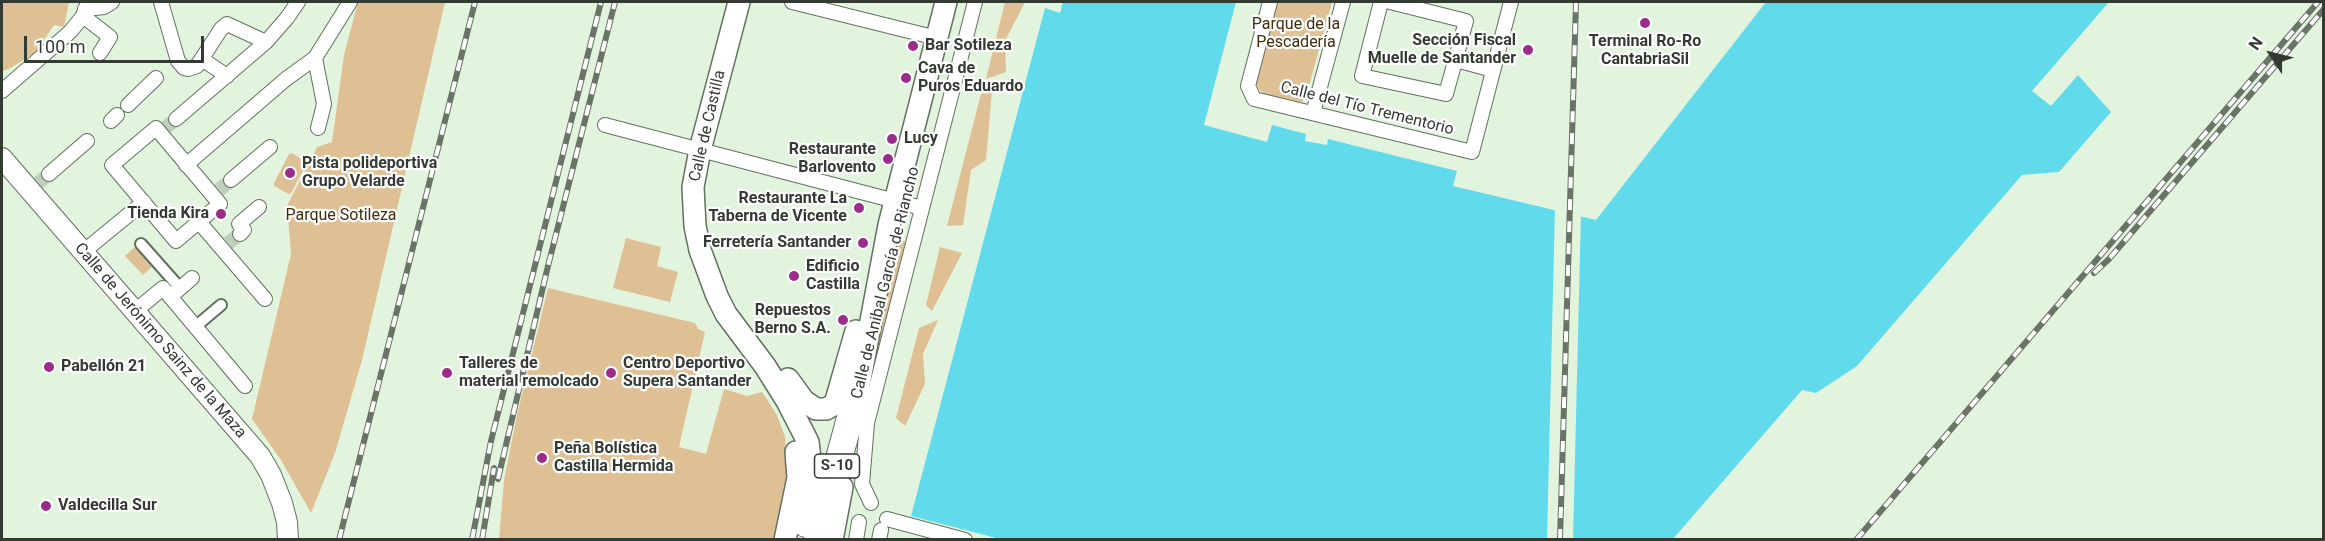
<!DOCTYPE html>
<html>
<head>
<meta charset="utf-8">
<style>
  body { margin:0 }
  #map { position:relative; width:2325px; height:541px; overflow:hidden; background:#e2f4de; font-family:Roboto,sans-serif }
  canvas { display:block }
  .frame { position:absolute; inset:0; border:3px solid #333a31; pointer-events:none }
  .north { position:absolute; left:2241px; top:24px; width:60px; height:60px; -webkit-text-stroke:4px #fff; paint-order:stroke; rotate:305deg; font-size:16px; font-weight:700; line-height:24px; text-align:center; color:#333a31 }
  .north::after { content:''; display:block; margin:auto; width:21px; height:27px; background:#333a31; clip-path:polygon(50% 0,100% 100%,50% 72%,0 100%) }
  .scale { position:absolute; left:24px; top:36px; width:180px; height:27px; box-sizing:border-box; border:3px solid #333a31; border-top:0; padding-left:8px; font-size:18px; line-height:21px; white-space:nowrap; color:#333a31; -webkit-text-stroke:4px #fff; paint-order:stroke }
</style>
</head>
<body>
<div id="map">
<canvas width="2325" height="541"></canvas>
<div class="frame"></div>
<div class="north">N</div>
<div class="scale">100 m</div>
</div>
<script>
const context = document.querySelector('canvas').getContext('2d');
context.lineJoin = 'round';
function fill(path, color) { context.fillStyle = color; context.fill(path, 'evenodd'); }
const poly = rows => new Path2D(rows.map(r => 'M' + r).join(''));
function strokePath(path, color, width, dash) { context.strokeStyle = color; context.lineWidth = width; context.lineCap = dash ? 'butt' : 'round'; context.setLineDash(dash || []); context.stroke(path); }
function drawText(font, color, halo, rows, align = 'center') {
  context.font = font + ' Roboto,sans-serif'; context.lineWidth = 4.5; context.setLineDash([]); context.textBaseline = 'middle'; context.strokeStyle = halo; context.fillStyle = color; for (const [text, x, y, turn = 0] of rows) {
    context.save(); context.translate(x, y); context.rotate((+turn || 0) * Math.PI / 180); context.textAlign = isNaN(turn) ? turn : align; if (halo) context.strokeText(text, 0, 0); context.fillText(text, 0, 0); context.restore();
  }
}
const green = poly([
  [2,2,69,2,64,27,54,25,36,52,9,69,2,71],
  [358,2,445,2,362,360,335,453,311,513,281,460,252,419,291,254,287,206,317,147,332,142,344,55],
  [1005,2,1025,2,1005,41,1006,72,986,79],
  [1276,2,1332,2,1306,97,1302,102,1267,95,1259,90,1256,83],
  [992,91,986,160,971,170,963,225,947,226,981,94],
  [292,153,307,163,291,193,289,194,274,186,274,183,289,154],
  [626,238,661,247,657,266,678,272,670,302,613,288],
  [895,239,907,242,870,384],
  [138,244,156,263,143,275,125,256],
  [940,247,962,253,932,311,926,305],
  [548,288,695,323,698,329,705,332,679,447,706,454,724,389,747,396,762,392,777,415,785,437,788,480,777,539,499,540,504,480,517,415],
  [938,320,923,354,925,384,905,426,896,418,919,328]
]);
const water = poly([
  [1063,2,1236,2,1204,125,1267,142,1272,125,1306,134,1305,141,1327,145,1328,139,1457,171,1453,186,1596,220,1766,2,2109,2,2032,91,2051,106,2078,75,2111,112,2059,172,2022,175,1857,366,1816,393,1802,390,1673,539,1004,540,911,516,1045,8,1060,13]
]);
const pier = poly([
  [1555,207,1581,213,1573,539,1547,539]
]);
const minorTunnel = poly([
  [165,128,176,119],
  [38,183,49,174],
  [219,190,231,180],
  [228,243,240,234]
]);
const pedestrian = poly([
  [141,244,180,288],
  [195,327,221,305]
]);
const minor = poly([
  [161,2,178,61,184,68,188,69,197,66,221,29,227,24,266,42],
  [792,2,937,38],
  [1270,2,1248,86,1254,99,1472,152,1511,2],
  [1381,2,1362,76,1446,94,1466,21,1390,2],
  [85,9,104,7,112,2],
  [83,16,110,37,100,53],
  [315,58,324,104,318,128],
  [202,59,227,76],
  [1456,60,1493,70],
  [2,91,70,32,83,16,88,2],
  [128,105,156,78],
  [1313,113,1343,2],
  [176,119,266,42,287,18,298,2],
  [111,121,117,115],
  [605,125,922,208],
  [156,128,220,204,176,241,112,165,156,128],
  [186,165,286,79,315,58,350,2],
  [49,174,87,141],
  [231,180,270,147],
  [199,222,265,299],
  [240,234,244,230,239,224,259,207],
  [83,252,144,202],
  [170,297,192,278],
  [134,312,163,288,245,386],
  [871,503,862,484,867,423,975,2],
  [887,519,965,540],
  [856,540,859,522],
  [879,540,881,530]
]);
const secondary = poly([
  [2,158,260,456,271,475,282,503,287,522,288,540]
]);
const primary = poly([
  [739,2,700,150,693,187,695,226,700,250,717,296,726,314,765,366,787,401,808,442,812,474],
  [788,379,804,401,816,409,826,409,835,404,856,331],
  [855,406,889,225,946,2],
  [785,540,798,478,796,452],
  [832,540,842,487]
]);
const motorway = poly([
  [806,524,812,490,812,474],
  [817,540,857,392]
]);
const rail = poly([
  [2094,273,2109,259,2324,9],
  [498,479,547,270,615,2],
  [339,540,475,2],
  [472,540,491,441,601,2],
  [482,540,494,468],
  [1560,540,1576,2],
  [1856,540,2318,2]
]);
const markers = [
  [1645,23,6,"#9c2c8b"],
  [913,46,6,"#9c2c8b"],
  [1528,50,6,"#9c2c8b"],
  [906,78,6,"#9c2c8b"],
  [892,139,6,"#9c2c8b"],
  [888,159,6,"#9c2c8b"],
  [290,173,6,"#9c2c8b"],
  [859,208,6,"#9c2c8b"],
  [221,214,6,"#9c2c8b"],
  [863,243,6,"#9c2c8b"],
  [794,276,6,"#9c2c8b"],
  [843,320,6,"#9c2c8b"],
  [49,367,6,"#9c2c8b"],
  [447,373,6,"#9c2c8b"],
  [611,373,6,"#9c2c8b"],
  [542,458,6,"#9c2c8b"],
  [46,506,6,"#9c2c8b"]
];
const shields = [
  [837,466,45]
];
const shieldNames = [
  ["S-10",837,466]
];
const parkNames = [
  ["Parque de la",1296,25],
  ["Pescadería",1296,43],
  ["Parque Sotileza",341,216]
];
const poiNames = [
  ["Sección Fiscal",1516,41,"right"],
  ["Muelle de Santander",1516,59,"right"],
  ["Terminal Ro-Ro",1645,42,"center"],
  ["CantabriaSil",1645,60,"center"],
  ["Bar Sotileza",925,46],
  ["Cava de",918,69],
  ["Puros Eduardo",918,87],
  ["Lucy",904,139],
  ["Restaurante",876,150,"right"],
  ["Barlovento",876,168,"right"],
  ["Pista polideportiva",302,164],
  ["Grupo Velarde",302,182],
  ["Restaurante La",847,199,"right"],
  ["Taberna de Vicente",847,217,"right"],
  ["Tienda Kira",209,214,"right"],
  ["Ferretería Santander",851,243,"right"],
  ["Edificio",806,267],
  ["Castilla",806,285],
  ["Repuestos",831,311,"right"],
  ["Berno S.A.",831,329,"right"],
  ["Talleres de",459,364],
  ["material remolcado",459,382],
  ["Centro Deportivo",623,364],
  ["Supera Santander",623,382],
  ["Pabellón 21",61,367],
  ["Peña Bolística",554,449],
  ["Castilla Hermida",554,467],
  ["Valdecilla Sur",58,506]
];
const streetNames = [
  ["Calle del Tío Trementorio",1367,109,14],
  ["Calle de Castilla",708,126,-77],
  ["Calle de Anibal García de Riancho",886,283,-76],
  ["Calle de Jerónimo Sainz de la Maza",160,341,49]
];
fill(green, '#dfbf94');
fill(water, '#61dbec');
fill(pier, '#e2f4de');
strokePath(minorTunnel, '#bfcfbb', 14, [14, 7]);
strokePath(pedestrian, '#60715e', 14);
strokePath(minor, '#60715e', 16);
strokePath(secondary, '#60715e', 22);
strokePath(primary, '#60715e', 24);
strokePath(motorway, '#60715e', 28);
strokePath(pedestrian, '#fff', 10);
strokePath(minor, '#fff', 14);
strokePath(secondary, '#fff', 20);
strokePath(primary, '#fff', 21);
strokePath(motorway, '#fff', 26);
strokePath(rail, '#697366', 6);
strokePath(rail, '#fff', 4, [11]);
for (const [x, y, r, color] of markers) { const dot = new Path2D(); dot.arc(x, y, r, 0, 2 * Math.PI); context.fillStyle = color; context.fill(dot); strokePath(dot, '#fff', 2); }
for (const [x, y, w] of shields) { const box = new Path2D(); box.roundRect(x - w / 2, y - 12, w, 24, 4.5); context.fillStyle = '#fff'; context.fill(box); strokePath(box, '#333a31', 1.5); }
drawText('bold 15px', '#333a31', null, shieldNames);
drawText('16px', '#412c0b', '#fff', parkNames);
drawText('bold 16px', '#333a31', '#fff', poiNames, 'left');
drawText('16px', '#333a31', '#fff', streetNames);
</script>
</body>
</html>
